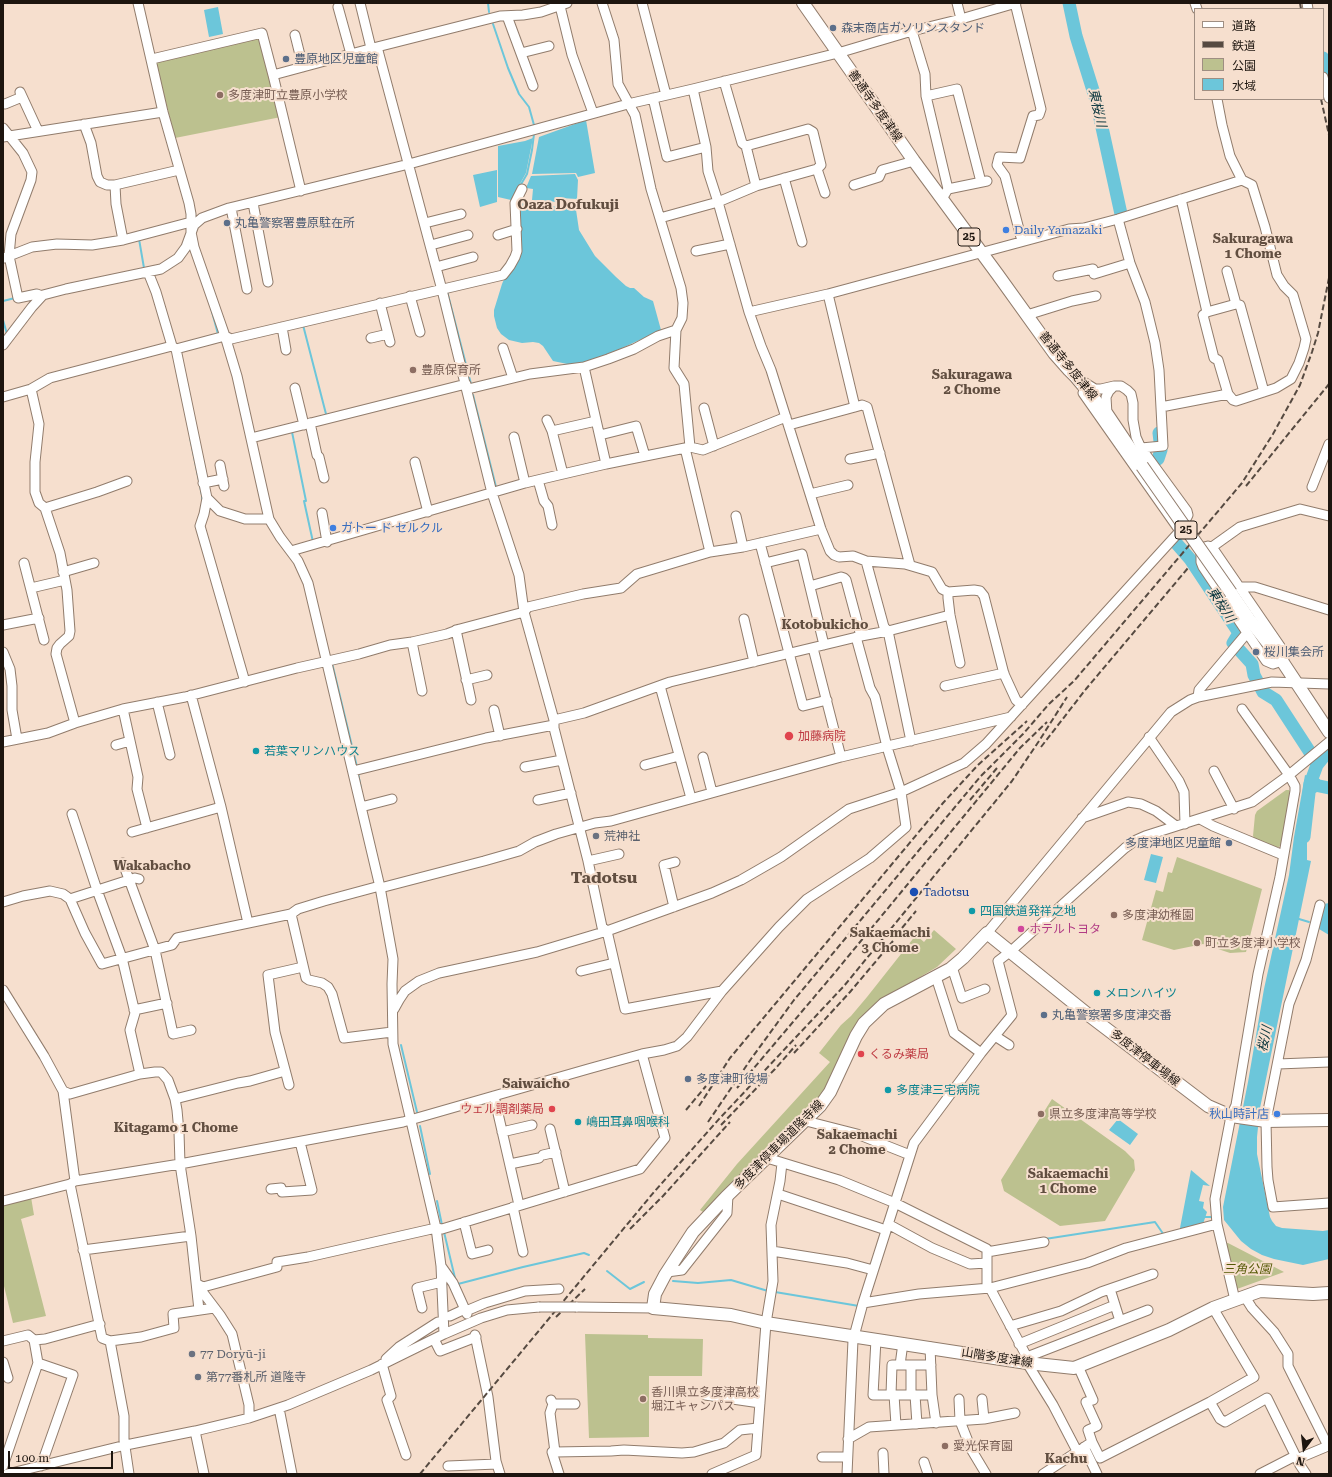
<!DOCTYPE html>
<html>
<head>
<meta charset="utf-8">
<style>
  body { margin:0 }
  #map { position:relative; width:1332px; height:1477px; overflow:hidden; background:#f6dfce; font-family:"Roboto Serif","Noto Sans JP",serif }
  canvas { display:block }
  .frame { position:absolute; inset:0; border:4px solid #1d150f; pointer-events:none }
  .legend { position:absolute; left:1194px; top:8px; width:130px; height:92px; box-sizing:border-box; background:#f6dfce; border:1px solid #9f8e82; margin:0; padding:5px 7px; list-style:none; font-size:12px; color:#1d150f }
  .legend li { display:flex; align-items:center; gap:8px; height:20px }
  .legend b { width:20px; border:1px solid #9f8e82 }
  .north { position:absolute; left:1284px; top:1429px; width:40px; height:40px; -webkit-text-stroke:3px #f6dfce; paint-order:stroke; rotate:195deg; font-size:11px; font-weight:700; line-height:16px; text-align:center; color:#1d150f }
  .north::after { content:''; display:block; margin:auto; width:14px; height:18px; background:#1d150f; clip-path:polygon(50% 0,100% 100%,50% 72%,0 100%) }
  .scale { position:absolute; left:8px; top:1451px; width:105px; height:18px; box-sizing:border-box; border:2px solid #1d150f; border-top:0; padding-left:5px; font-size:12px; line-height:14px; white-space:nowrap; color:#1d150f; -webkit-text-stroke:3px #f6dfce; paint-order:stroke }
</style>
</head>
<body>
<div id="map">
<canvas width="1332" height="1477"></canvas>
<div class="frame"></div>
<ul class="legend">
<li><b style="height:5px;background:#fff"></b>道路</li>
<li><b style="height:5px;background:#564a41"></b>鉄道</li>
<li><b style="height:11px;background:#bcc18f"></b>公園</li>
<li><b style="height:11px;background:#6cc6da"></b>水域</li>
</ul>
<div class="north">N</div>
<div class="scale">100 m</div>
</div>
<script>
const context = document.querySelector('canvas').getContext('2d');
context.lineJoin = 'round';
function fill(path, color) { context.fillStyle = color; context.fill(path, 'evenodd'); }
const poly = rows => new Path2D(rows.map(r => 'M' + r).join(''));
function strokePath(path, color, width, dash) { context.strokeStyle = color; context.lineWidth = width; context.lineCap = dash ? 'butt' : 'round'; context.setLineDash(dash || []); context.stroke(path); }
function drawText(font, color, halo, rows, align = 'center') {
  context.font = font + ' "Roboto Serif","Noto Sans JP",serif'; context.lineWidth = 4; context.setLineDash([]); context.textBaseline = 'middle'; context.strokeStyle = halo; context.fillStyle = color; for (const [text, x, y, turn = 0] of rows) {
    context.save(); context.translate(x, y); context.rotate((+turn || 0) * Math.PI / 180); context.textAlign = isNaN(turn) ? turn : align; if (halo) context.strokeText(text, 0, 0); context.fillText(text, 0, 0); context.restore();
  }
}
const green = poly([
  [260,37,281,117,175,138,156,63,157,61],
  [1286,790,1289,790,1291,793,1281,844,1279,847,1274,847,1255,839,1253,836,1255,815,1257,811],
  [1177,857,1262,889,1246,952,1230,953,1203,944,1174,950,1142,940,1156,890,1163,892,1168,872,1172,873],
  [934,930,956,949,937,967,881,1000,823,1094,809,1112,703,1212,700,1210,737,1164,830,1062,819,1053,841,1025,851,1016,867,997,916,935,924,942],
  [1052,1099,1125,1151,1134,1160,1135,1170,1105,1221,1060,1226,1004,1191,1001,1180],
  [31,1197,34,1215,21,1219,46,1316,13,1323,3,1282,3,1204],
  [1225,1243,1228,1243,1284,1272,1237,1289],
  [585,1334,648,1335,648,1338,703,1339,702,1376,649,1376,649,1437,589,1438]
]);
const water = poly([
  [218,7,223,34,209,37,204,10],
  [586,120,595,173,578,177,576,173,532,174,539,137],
  [533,138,526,173,511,200,498,197,498,146,525,141],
  [497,170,497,202,480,207,473,175],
  [575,174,578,180,577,199,560,198,557,202,532,200,533,189,526,188,531,176],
  [563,201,575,203,579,230,595,256,616,277,626,286,630,288,634,288,644,297,653,301,661,330,620,349,583,363,572,365,553,361,543,346,539,343,533,342,522,343,509,340,501,334,497,328,494,316,494,310,502,284,505,277,512,268,520,203,559,207],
  [1305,775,1320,779,1317,792,1312,795,1307,804,1307,860,1311,861,1260,1108,1257,1137,1257,1154,1270,1217,1272,1221,1276,1226,1282,1228,1323,1231,1329,1230,1329,1259,1303,1265,1274,1259,1262,1255,1251,1249,1241,1241,1224,1220,1223,1207,1248,1082,1264,989,1289,875,1294,837],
  [1151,854,1163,857,1156,883,1144,880],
  [1329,903,1329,935,1319,929,1324,904],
  [1118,1119,1138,1134,1130,1145,1109,1130],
  [1191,1170,1210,1186,1203,1185,1199,1201,1204,1202,1203,1208,1207,1212,1203,1224,1182,1232,1180,1228]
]);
const stream = poly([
  [488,3,489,12],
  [493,24,508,68,519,94,529,107,534,125],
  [520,186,527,174,532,150,534,134],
  [139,239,144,268],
  [447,291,471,384],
  [3,301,15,298],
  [211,308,218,334],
  [3,320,7,334],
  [303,325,326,414],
  [473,395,496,487],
  [292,432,306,501,304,501,313,542],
  [190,437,202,495,202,503],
  [332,663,357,767],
  [358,773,361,789],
  [1299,919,1309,922],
  [401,1045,417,1112],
  [420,1126,430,1174],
  [437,1201,442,1225],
  [1204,1217,1213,1217],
  [444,1232,455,1278],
  [1045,1239,1155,1222,1164,1235],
  [607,1271,630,1289,644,1282],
  [673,1281,698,1283,731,1280,768,1291],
  [457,1282,458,1284,523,1267,584,1253,589,1255],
  [775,1292,859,1306]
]);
const river = poly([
  [1069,3,1076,36,1096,100,1121,214],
  [1323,58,1329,79],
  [1158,459,1161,450,1159,433],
  [1177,544,1190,559,1239,633,1233,643,1252,664,1254,675,1263,692,1276,700,1315,760,1317,765],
  [1310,784,1329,788],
  [1304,837,1310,784,1317,765,1329,750]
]);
const minor = poly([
  [138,3,163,112,189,203,191,214,191,232,194,247,225,336,237,376,269,519,280,537,298,561,308,583,380,887,393,959,392,984,393,1044,436,1228,441,1266,444,1334],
  [360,3,371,48],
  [602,3,614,40,618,84,635,115,651,189,681,288,683,303,682,318,676,330,674,368,684,384,690,447],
  [642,3,666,95],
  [957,3,961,19],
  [1015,3,1041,109,1039,115,1033,116,1020,158,999,157,997,165,1005,176,1022,241],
  [1195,3,1197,9],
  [1307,3,1308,9],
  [560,6,572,55,593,113],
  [338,7,351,54],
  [507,16,533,86],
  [912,31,925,74,926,96,948,189,942,199],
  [295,35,303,67],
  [377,47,442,290,492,493,519,575,524,612,554,720,554,728,588,861,602,927,607,931,625,1009,722,991],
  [521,53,549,46],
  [152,59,262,33,273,75],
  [1323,77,1329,98],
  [724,81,742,143,746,146,808,129,813,132,821,165,817,169,756,186,746,146],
  [693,89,706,147,708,171,718,202,749,312,761,346,771,370,821,529,830,551,834,555,839,557,853,556,866,561,905,564,932,572,942,589,948,592,974,590,980,591,984,596,1004,674,1016,700,1022,705],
  [20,92,38,131],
  [926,96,957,89,981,182],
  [653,98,667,157,706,147],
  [5,104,22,97],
  [84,124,91,143,97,176,100,182,107,185,115,185,179,170],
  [3,128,23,153,32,172,31,180,11,234,9,256,4,258],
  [3,137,163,112],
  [817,169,825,193],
  [784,178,802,242],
  [115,185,116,204,123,240],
  [854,185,879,177,882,170,914,161],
  [948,189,987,181],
  [301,191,273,75,377,47,500,16,523,15,541,12,567,3],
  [1181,199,1207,312,1203,315,1214,358,1218,360,1228,394],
  [253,203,268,282],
  [231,208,247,289],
  [660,218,718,202,756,186],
  [1118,219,1130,263,1145,302,1155,343,1159,370,1163,446,1141,448],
  [425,223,461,214],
  [498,235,517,229],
  [431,245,468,235],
  [696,251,730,244],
  [436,267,473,257],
  [1227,271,1236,304,1240,305,1264,392],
  [148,272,156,292,172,346,176,349,207,498,220,511,245,519,269,519],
  [1058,276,1093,269,1094,274,1130,263],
  [42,296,37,294,18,298,9,256,32,247,57,244,92,245,123,240,191,222],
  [410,296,420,332],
  [380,303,390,342],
  [749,312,828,294,1069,229,1084,228,1118,219,1242,180],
  [1207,312,1236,304],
  [1027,315,1072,301,1096,296],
  [282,327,286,350],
  [371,338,388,334],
  [3,345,32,307,43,295,66,289,161,269,178,258,186,247,194,225,202,218,229,208,409,164,628,104,693,89,838,53,912,31,961,19,1016,3],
  [503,348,513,378],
  [176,349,225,336,231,339,503,275,510,266,515,257,517,251,515,203,522,189],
  [584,367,606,464],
  [1082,381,1095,389,1101,389,1114,386],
  [295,388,304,425],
  [31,389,39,424,35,462,35,492,39,503,45,508,60,553,67,590,70,631,69,636,60,644,57,648,56,654,75,723],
  [468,389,530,374,584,367,608,359,634,349,658,336,676,330],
  [1083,393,1180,531],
  [3,397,31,389,50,378,172,346],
  [855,407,862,405,867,407,910,565],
  [1161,407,1228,394,1233,400,1236,401,1276,388,1291,379,1299,363,1304,348,1306,339,1293,295,1284,286,1277,275,1265,227,1252,185,1242,180,1230,156,1222,125,1217,99],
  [704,408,714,446],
  [547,420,552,431,563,474],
  [310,423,317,455,319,457,324,478],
  [789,425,855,407,828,294],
  [552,431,596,421],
  [600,435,636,426,645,456],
  [514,437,525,483],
  [251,438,466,384],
  [685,448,710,552],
  [850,459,880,453],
  [415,462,428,512],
  [220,465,224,486],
  [538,480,544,501,548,506,552,525],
  [203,483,223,479],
  [1312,487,1329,444],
  [810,494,848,485],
  [207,498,204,514,200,526,245,682],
  [45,508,97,492,127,481],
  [322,513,327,542],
  [736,516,743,547],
  [760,543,803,706,827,700],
  [1212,547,1282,649,1284,658,1282,661,1273,664,1266,661,1203,567,1201,562,1201,552,1204,547,1208,546,1212,547,1240,527,1300,509,1329,516],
  [291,551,525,483,563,474,606,464,690,447,703,450,786,417],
  [866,561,884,627,888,631,911,741],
  [24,563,44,640],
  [765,563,802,554,824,645],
  [63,572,94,563],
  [810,586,841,577,844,578,846,580,861,636],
  [1239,587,1255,587,1329,610],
  [31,588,65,580],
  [948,592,948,598,950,615,960,663],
  [744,619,754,662],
  [3,625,39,618],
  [456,630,471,700],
  [412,642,422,691],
  [813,648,841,757],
  [3,652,10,669,12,686,12,710,17,739],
  [466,680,487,675],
  [660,686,691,798],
  [945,686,1004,673],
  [191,695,221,807,248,923],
  [1198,697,1199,690,1247,633],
  [157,702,170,755],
  [123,709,138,777,137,789,147,828],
  [494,710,500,736],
  [554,720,584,713,670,682,861,636,888,631,950,615],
  [1149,737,1179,781,1184,792,1185,824],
  [3,742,48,733,75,723,123,709,185,697,297,668,359,654,390,645,412,642,447,634,460,629,524,612,528,607,583,594,621,588,637,574,710,552,743,547,821,529],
  [116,745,130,741],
  [703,757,712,792],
  [645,765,679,756],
  [525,767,562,760],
  [353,771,486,738,554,725],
  [1214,771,1234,809],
  [538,800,571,793],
  [361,807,392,799],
  [72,814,97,890,122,958,135,1013,130,1030,140,1074],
  [1082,818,1128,802,1141,804,1156,811,1176,826],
  [1200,819,1213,826,1283,855],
  [132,832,221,807],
  [588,861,619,854],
  [123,863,155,950,173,1034,191,1030],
  [70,899,85,933,102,964,172,945,177,938,291,914,298,909,324,901,376,887,384,887,484,861,519,851,535,842,556,834,595,823,611,821,841,757,1011,717],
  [3,902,23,896,50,891,63,894,70,899,135,878,139,879],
  [1320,905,1306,960,1289,1004,1266,1121,1267,1167,1268,1180,1273,1207,1329,1203],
  [674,907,664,865,675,862],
  [291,914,306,978,309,980,322,983,328,987,332,994,344,1038,392,1032],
  [987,933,1171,712,1190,700,1198,697,1272,682,1329,684],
  [952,967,962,998,985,989],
  [581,971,614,963],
  [936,977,954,1033,981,1053],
  [3,990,44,1056,63,1091,75,1181],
  [394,1009,399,1000,405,991,419,981,439,973,537,952,607,931,712,893,741,880,781,857,849,809,901,792,964,763,986,744,1180,531,1188,515,1187,511,1141,448,1136,437,1133,420,1133,403,1131,394,1127,390,1121,386,1114,386,1109,391,1106,397,1107,414],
  [134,1010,167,1003],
  [995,1036,1009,1045],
  [1278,1064,1329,1062],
  [289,1085,275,1032,268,975,303,967],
  [63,1091,70,1094,140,1074,155,1072,161,1072,168,1080,175,1099,177,1110,179,1132,180,1164,191,1236,199,1310],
  [494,1096,519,1205],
  [175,1099,238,1083,250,1081,285,1071],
  [806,1121,857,1134,910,1155],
  [550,1129,565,1192],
  [502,1132,532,1125],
  [543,1155,556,1152],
  [767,1158,839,1180,895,1203,987,1249,987,1288],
  [510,1164,539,1158],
  [70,1184,102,1338,110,1341,141,1337,174,1328,173,1314,214,1308],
  [271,1189,281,1188,282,1192,312,1190,300,1142],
  [778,1194,886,1230],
  [3,1201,70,1184,75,1181,180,1164,403,1122,588,1069,642,1054,664,1050,677,1046,687,1037,722,991,779,927,807,899,870,858,906,827,901,792,887,747,875,697,870,688,856,637],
  [513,1207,523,1252],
  [464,1222,472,1254,488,1250],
  [888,1224,932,1248,970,1264,987,1263],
  [83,1250,191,1236],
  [772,1251,847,1263,873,1270],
  [987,1252,1044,1242],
  [441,1266,453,1283,467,1314],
  [667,1272,682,1270,727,1213,728,1195],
  [197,1284,203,1287,277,1267,277,1262,308,1257,436,1228,442,1229,640,1169,665,1138,642,1054],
  [198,1286,220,1315,232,1334,249,1405,249,1418],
  [990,1288,1087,1263,1126,1248,1217,1224],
  [1110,1289,1120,1321],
  [1245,1297,1252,1308,1274,1332,1288,1354,1288,1366,1328,1446,1297,1459],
  [1235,1300,1217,1224,1215,1199,1231,1116,1236,1105,1258,974,1280,877,1295,791,1295,786,1289,775,1242,709],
  [863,1303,919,1294,990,1288,1027,1357,1027,1363,1053,1405,1077,1451],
  [576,1307,653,1308],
  [422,1308,417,1288,442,1282],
  [466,1311,485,1303,525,1291,559,1289],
  [450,1316,465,1309],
  [1010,1326,1061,1311,1101,1292,1153,1274],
  [475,1335,488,1397,496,1461,500,1474],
  [434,1339,440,1351,476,1337],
  [876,1339,873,1395,932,1395],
  [3,1341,28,1335,34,1340,45,1339,100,1324],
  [110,1341,124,1416,124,1440,129,1474],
  [1019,1344,1115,1305],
  [930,1347,932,1395,936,1423],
  [1027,1357,1148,1310],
  [386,1359,399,1347,438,1322],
  [3,1362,8,1378],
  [38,1363,73,1375,41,1466],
  [382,1364,391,1396,387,1400,406,1455],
  [900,1365,903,1343],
  [1078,1366,1093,1400,1086,1402,1097,1426,1088,1430,1092,1442],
  [705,1395,760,1403],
  [891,1395,892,1365,931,1365],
  [894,1395,896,1425],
  [911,1395,911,1365],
  [915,1395,917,1424],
  [959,1399,960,1421,971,1449,986,1474],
  [982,1399,984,1419],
  [551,1400,553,1404,550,1413,555,1452,552,1452,559,1474],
  [1210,1402,1220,1419,1225,1422,1267,1398,1300,1465,1306,1474],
  [553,1404,575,1404],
  [279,1408,292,1474],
  [195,1431,204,1474],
  [848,1439,869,1427,984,1419,1015,1413],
  [1084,1447,1097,1474],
  [555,1452,611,1451,624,1450,682,1453,694,1452,724,1443,740,1430,758,1428],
  [883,1453,884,1474],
  [822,1457,847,1457],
  [924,1462,928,1474],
  [3,1466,38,1363,34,1340],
  [448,1466,497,1464],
  [7,1474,126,1445,195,1431,249,1418,288,1405,371,1370,444,1334,481,1318,507,1310,539,1307],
  [712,1474,756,1455,766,1323,773,1281,771,1225,780,1181,782,1163],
  [847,1474,853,1340,863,1303,914,1143,981,1053,1012,1015,998,961,1011,951,1125,848,1136,840,1145,836,1252,802,1289,775,1329,742],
  [1043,1474,1092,1442,1100,1458,1210,1402,1254,1377,1213,1308],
  [1260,1474,1295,1456]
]);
const major = poly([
  [803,3,914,161,998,275,1054,353,1069,370,1075,376,1107,414,1142,466],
  [1231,593,1249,619,1282,661,1329,732],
  [1329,1120,1266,1121,1231,1116,1208,1106,1091,1017,987,933,963,958,950,969,884,1004,864,1023,856,1036,830,1092,820,1106,726,1197,693,1232,665,1275,655,1294,653,1308,731,1315,766,1323,1027,1363,1074,1368,1169,1330,1213,1308,1260,1291,1313,1294,1329,1293]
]);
const rail = poly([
  [1300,3,1301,9],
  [1321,99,1329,135],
  [1246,486,1329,384],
  [1041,747,1086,689,1188,568],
  [970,800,997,768],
  [902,928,916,911],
  [794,1053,850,992,893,941],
  [737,1088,832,976,1020,748,1047,722],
  [699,1106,730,1058,943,803,978,765,1027,721],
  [686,1110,706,1086],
  [708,1122,751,1059,794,1000,980,777,1023,734,1049,704,1074,681,1242,483,1273,434,1300,385,1312,352,1318,333,1329,278],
  [721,1125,775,1069,796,1045],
  [630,1229,663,1196,730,1122],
  [556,1317,585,1289],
  [420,1474,654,1192,720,1118,844,986,1012,781,1039,741,1067,697]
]);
const minorBridge = poly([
  [539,1307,576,1307]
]);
const majorBridge = poly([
  [1142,466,1231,593]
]);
const markers = [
  [833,28,4,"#5c6f8a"],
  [286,59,4,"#5c6f8a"],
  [220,95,4,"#8d6e63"],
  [227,223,4,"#5c6f8a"],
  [1006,230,4,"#3f7fe0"],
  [413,370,4,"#8d6e63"],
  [333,528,4,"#3f7fe0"],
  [1256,652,4,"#5c6f8a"],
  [789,736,5,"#e0444e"],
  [256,751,4,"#0f9aa8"],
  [596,836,4,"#6b7280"],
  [1229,843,4,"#5c6f8a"],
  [914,892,5,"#1a4fb4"],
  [972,911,4,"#0f9aa8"],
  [1114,915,4,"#8d6e63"],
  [1021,929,4,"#d1479c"],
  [1197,943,4,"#8d6e63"],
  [1097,993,4,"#0f9aa8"],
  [1044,1015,4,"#5c6f8a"],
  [861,1054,4,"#e0444e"],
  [688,1079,4,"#5c6f8a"],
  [888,1090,4,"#0f9aa8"],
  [552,1109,4,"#e0444e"],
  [1041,1114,4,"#8d6e63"],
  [1277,1114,4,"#3f7fe0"],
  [578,1122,4,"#0f9aa8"],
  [192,1354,4,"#6b7280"],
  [198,1377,4,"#6b7280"],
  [643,1399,4,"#8d6e63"],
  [945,1446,4,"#8d6e63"]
];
const shields = [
  [969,237,22],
  [1186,530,22]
];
const shieldNames = [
  ["25",969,237],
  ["25",1186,530]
];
const serviceNames = [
  ["森末商店ガソリンスタンド",841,28],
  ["豊原地区児童館",294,59],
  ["丸亀警察署豊原駐在所",235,223],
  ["桜川集会所",1264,652],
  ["多度津地区児童館",1221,843,"right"],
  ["丸亀警察署多度津交番",1052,1015],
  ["多度津町役場",696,1079]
];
const educationNames = [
  ["多度津町立豊原小学校",228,95],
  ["豊原保育所",421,370],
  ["多度津幼稚園",1122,915],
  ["町立多度津小学校",1205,943],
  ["県立多度津高等学校",1049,1114],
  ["香川県立多度津高校",651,1392],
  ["堀江キャンパス",651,1406],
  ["愛光保育園",953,1446]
];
const streetNames = [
  ["善通寺多度津線",875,106,55],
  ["善通寺多度津線",1068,366,51],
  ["多度津停車場線",1145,1058,38],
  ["多度津停車場道隆寺線",779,1145,-45],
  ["山階多度津線",997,1358,9]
];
const shopNames = [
  ["Daily Yamazaki",1014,230],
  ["ガトー ド セルクル",341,528],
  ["秋山時計店",1269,1114,"right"]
];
const healthNames = [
  ["加藤病院",798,736],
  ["くるみ薬局",869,1054],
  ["ウェル調剤薬局",544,1109,"right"]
];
const cultureNames = [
  ["若葉マリンハウス",264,751],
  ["四国鉄道発祥之地",980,911],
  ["メロンハイツ",1105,993],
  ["多度津三宅病院",896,1090],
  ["嶋田耳鼻咽喉科",586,1122]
];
const worshipNames = [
  ["荒神社",604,836],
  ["77 Doryū-ji",200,1354],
  ["第77番札所 道隆寺",206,1377]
];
const transitNames = [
  ["Tadotsu",923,892]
];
const hotelNames = [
  ["ホテルトヨタ",1029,929]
];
const parkNames = [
  ["三角公園",1247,1269]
];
const waterNames = [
  ["東桜川",1097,108,77],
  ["東桜川",1221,605,57],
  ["桜川",1265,1039,-78]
];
const neighbourhoodNames = [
  ["Sakuragawa",1253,239],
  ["1 Chome",1253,254],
  ["Sakuragawa",972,375],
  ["2 Chome",972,390],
  ["Kotobukicho",825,625],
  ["Wakabacho",152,866],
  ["Sakaemachi",890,933],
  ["3 Chome",890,948],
  ["Saiwaicho",536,1084],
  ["Kitagamo 1 Chome",176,1128],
  ["Sakaemachi",857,1135],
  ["2 Chome",857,1150],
  ["Sakaemachi",1068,1174],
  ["1 Chome",1068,1189],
  ["Kachu",1066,1459]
];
const quarterNames = [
  ["Oaza Dofukuji",568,205]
];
const districtNames = [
  ["Tadotsu",604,878]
];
fill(green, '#bcc18f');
fill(water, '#6cc6da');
strokePath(stream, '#6cc6da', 2);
strokePath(river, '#6cc6da', 13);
strokePath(minor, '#917c6c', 11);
strokePath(major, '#917c6c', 14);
strokePath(minor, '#fff', 9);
strokePath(major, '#fff', 12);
strokePath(rail, '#564a41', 2, [6, 3]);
strokePath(minorBridge, '#917c6c', 11, []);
strokePath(majorBridge, '#917c6c', 14, []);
strokePath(minorBridge, '#fff', 9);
strokePath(majorBridge, '#fff', 12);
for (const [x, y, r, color] of markers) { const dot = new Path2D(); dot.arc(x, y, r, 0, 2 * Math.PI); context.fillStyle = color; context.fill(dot); strokePath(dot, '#f6dfce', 1.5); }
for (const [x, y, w] of shields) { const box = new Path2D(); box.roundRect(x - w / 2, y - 9, w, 18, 3); context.fillStyle = '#f6dfce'; context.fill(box); strokePath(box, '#1d150f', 1); }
drawText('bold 11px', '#1d150f', null, shieldNames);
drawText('12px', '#4e5e75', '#f6dfce', serviceNames, 'left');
drawText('12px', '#785e54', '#f6dfce', educationNames, 'left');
drawText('12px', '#1d150f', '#f6dfce', streetNames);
drawText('12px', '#366cbe', '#f6dfce', shopNames, 'left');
drawText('12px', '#be3a42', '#f6dfce', healthNames, 'left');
drawText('12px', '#0d838f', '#f6dfce', cultureNames, 'left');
drawText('12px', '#5b616d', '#f6dfce', worshipNames, 'left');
drawText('12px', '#164399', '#f6dfce', transitNames, 'left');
drawText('12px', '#b23c85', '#f6dfce', hotelNames, 'left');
drawText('italic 12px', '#545804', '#f6dfce', parkNames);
drawText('italic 13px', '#07343c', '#f6dfce', waterNames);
drawText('bold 13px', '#614e40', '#f6dfce', neighbourhoodNames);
drawText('bold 14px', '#614e40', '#f6dfce', quarterNames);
drawText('bold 16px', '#614e40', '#f6dfce', districtNames);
</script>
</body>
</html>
